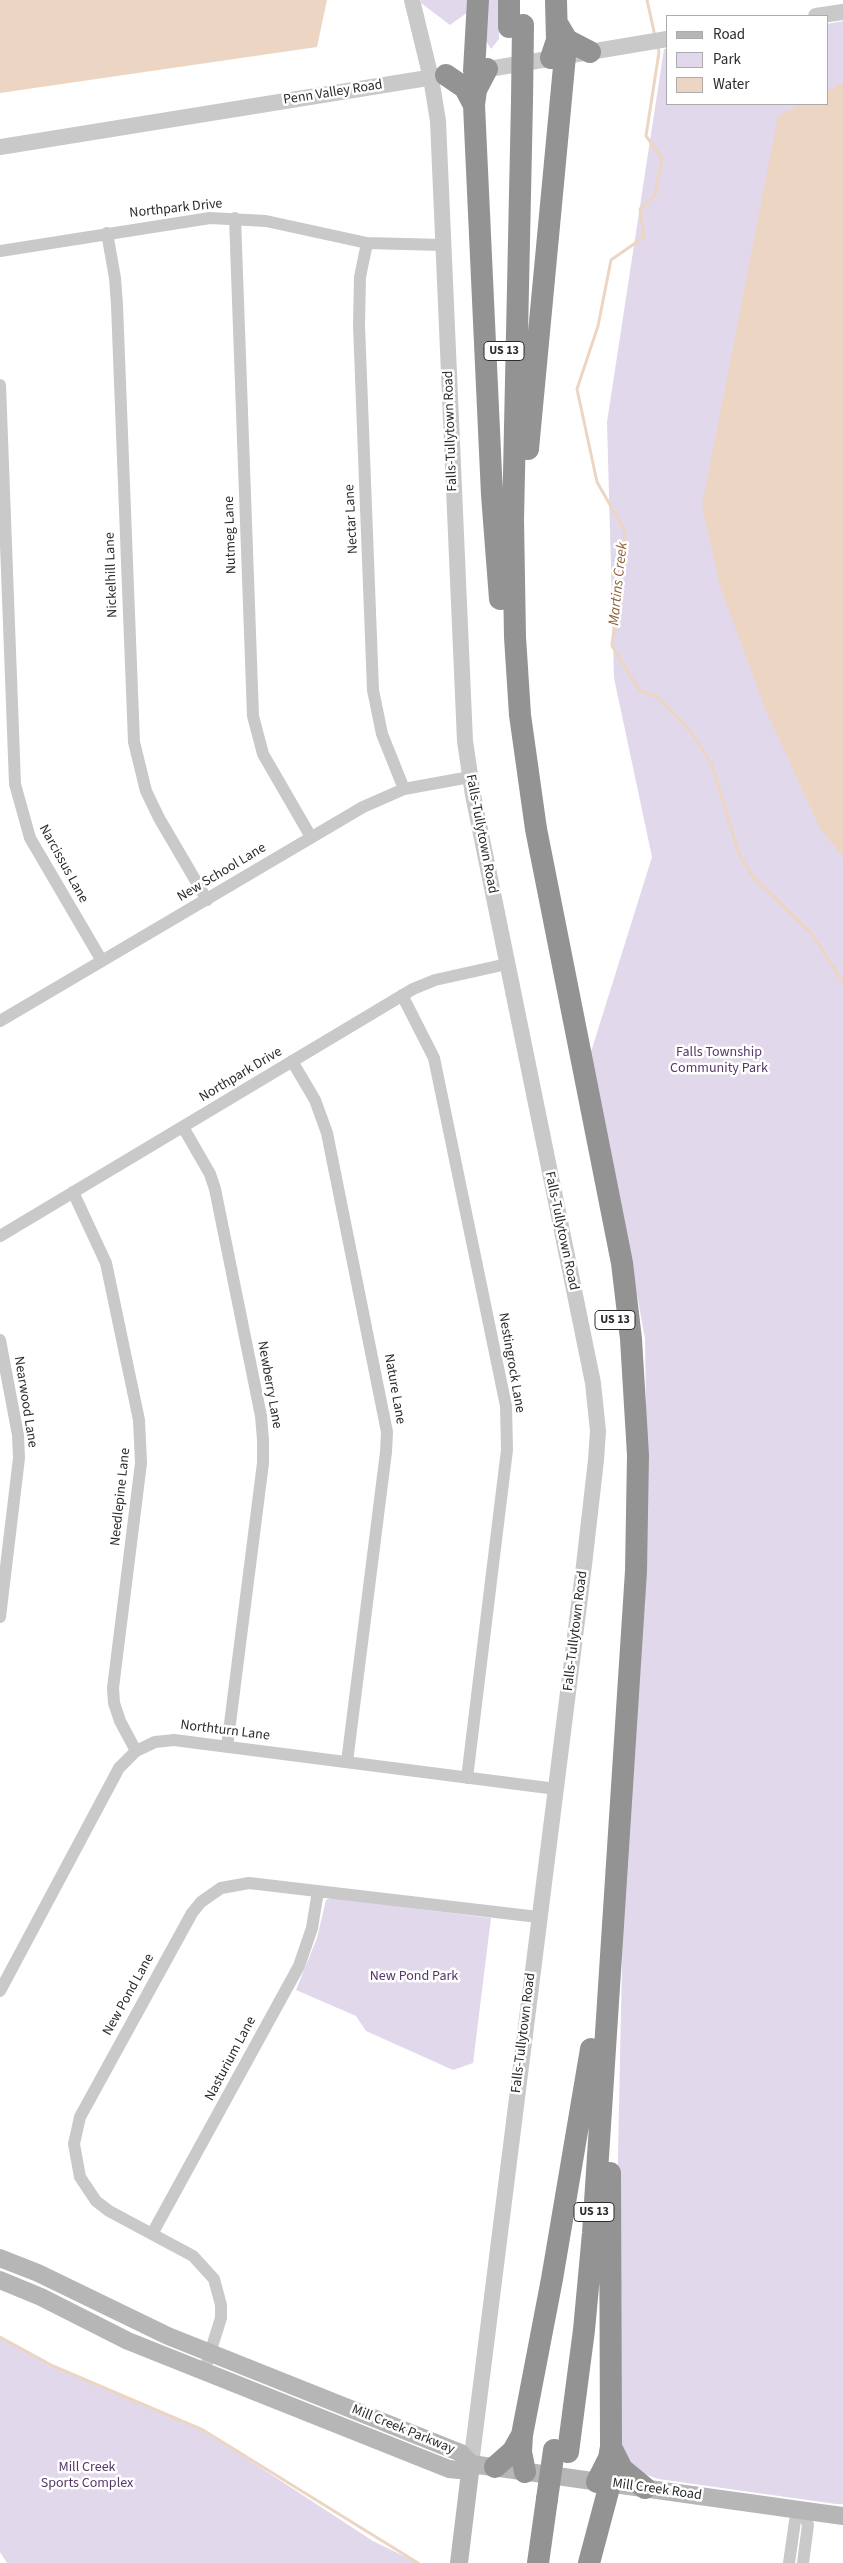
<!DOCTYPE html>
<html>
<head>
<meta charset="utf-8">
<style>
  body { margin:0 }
  #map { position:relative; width:843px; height:2563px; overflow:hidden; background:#fff; font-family:"Source Sans 3",sans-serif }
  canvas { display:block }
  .legend { position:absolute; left:666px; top:15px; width:162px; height:90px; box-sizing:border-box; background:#fff; border:1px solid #ababab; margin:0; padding:6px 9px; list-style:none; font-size:15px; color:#2c2c2c }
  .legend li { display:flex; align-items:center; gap:10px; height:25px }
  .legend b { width:25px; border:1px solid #ababab }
</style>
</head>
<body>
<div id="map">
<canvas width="843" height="2563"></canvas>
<ul class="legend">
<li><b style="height:6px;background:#b6b6b6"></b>Road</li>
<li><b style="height:14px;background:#e2d8eb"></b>Park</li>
<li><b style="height:14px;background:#ecd6c3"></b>Water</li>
</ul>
</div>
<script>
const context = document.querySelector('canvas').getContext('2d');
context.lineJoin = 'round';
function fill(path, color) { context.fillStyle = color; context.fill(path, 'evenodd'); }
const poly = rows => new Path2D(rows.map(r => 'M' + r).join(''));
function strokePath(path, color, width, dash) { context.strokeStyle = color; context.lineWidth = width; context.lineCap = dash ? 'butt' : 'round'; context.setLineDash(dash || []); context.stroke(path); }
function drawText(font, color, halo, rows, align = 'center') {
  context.font = font + ' "Source Sans 3",sans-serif'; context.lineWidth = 5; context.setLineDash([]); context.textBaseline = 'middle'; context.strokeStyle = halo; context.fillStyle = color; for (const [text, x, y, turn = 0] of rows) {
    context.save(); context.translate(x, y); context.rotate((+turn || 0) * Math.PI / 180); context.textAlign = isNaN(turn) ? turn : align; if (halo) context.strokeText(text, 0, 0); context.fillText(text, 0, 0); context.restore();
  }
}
const green = poly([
  [421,0,499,0,499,39,491,49,468,12,450,25,421,3],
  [843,21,843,2504,836,2504,658,2479,633,2470,621,2455,617,2201,624,1870,647,1487,645,1339,619,1194,590,1055,652,857,614,678,607,422,664,49,667,49,667,104,827,104,827,24],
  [331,1898,491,1918,473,2063,453,2070,366,2031,356,2016,296,1990,317,1938,326,1900],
  [0,2337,48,2363,203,2430,373,2541,418,2563,7,2563,0,2552]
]);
const water = poly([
  [0,0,327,0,317,47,0,93],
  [843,83,843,857,820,828,766,711,720,586,702,506,778,116,801,104,827,104,827,91]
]);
const stream = poly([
  [647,0,655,36],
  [657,44,659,52,646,136,662,158,655,195,640,209,644,237,611,260,598,326,577,389,597,482,625,531,612,646,640,691,658,697,692,733,712,765,739,854,754,878,811,933,843,982],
  [0,2337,53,2366,203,2430,418,2563]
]);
const minor = poly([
  [235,218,253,716,263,754,311,837],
  [107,233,115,278,117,305,134,742,146,791,159,818,207,900],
  [367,243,360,277,359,325,373,690,382,734,404,789],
  [0,251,210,218,266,221,367,243,443,245],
  [0,385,15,784,30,838,102,961],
  [402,995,434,1058,506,1406,507,1450,467,1778],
  [0,1021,363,807,404,789,470,777],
  [292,1061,315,1100,327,1133,387,1432,386,1452,347,1762],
  [183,1127,210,1174,215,1189,261,1416,263,1440,263,1463,227,1747],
  [73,1192,106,1263,139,1420,141,1463,113,1688,114,1703,120,1721,136,1751],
  [0,1236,413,989,435,980,507,964],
  [0,1340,18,1435,19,1458,0,1617],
  [0,1991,119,1768,136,1751,155,1742,174,1740,556,1789],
  [152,2234,299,1966,312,1928,318,1891],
  [204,2372,221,2318,221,2305,214,2279,193,2256,109,2211,96,2201,80,2177,74,2144,80,2117,192,1913,201,1902,221,1888,249,1883,538,1917],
  [789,2563,795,2521,803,2511],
  [803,2563,808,2525,803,2511]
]);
const tertiary = poly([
  [412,0,431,78,438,121,465,741,473,795,593,1383,598,1431,596,1460,584,1565,471,2464],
  [816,16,843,12],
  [477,71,667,39],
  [0,147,440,76]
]);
const secondary = poly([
  [0,2258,38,2273,168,2336,461,2453,471,2464],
  [0,2280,41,2297,128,2341,449,2469,459,2470,471,2464],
  [471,2464,843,2516],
  [459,2563,471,2464]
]);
const motorway = poly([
  [558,25,567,40,590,52],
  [509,27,509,0],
  [551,58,557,40,556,0],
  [487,69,476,90,474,105,492,495,500,599],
  [474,71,478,0],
  [446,75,465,88,474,105],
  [522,101,513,520,515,637,520,715,536,829,622,1263,631,1339,638,1455,636,1571,593,2233,584,2330,568,2452],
  [528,449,565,56],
  [611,2447,622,2469,645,2488],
  [495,2467,513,2451,522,2435],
  [525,2472,521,2452,522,2435,552,2279,591,2049],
  [597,2482,609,2458,611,2447,610,2173],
  [538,2563,547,2499],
  [589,2563,610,2484]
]);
const motorwayBridge = poly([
  [522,101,523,25],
  [547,2499,554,2450]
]);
const shields = [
  [504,351,40],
  [615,1320,40],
  [594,2212,40]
];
const shieldNames = [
  ["US 13",504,351],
  ["US 13",615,1320],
  ["US 13",594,2212]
];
const streetNames = [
  ["Penn Valley Road",333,93,-9],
  ["Northpark Drive",176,209,-6],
  ["Falls-Tullytown Road",451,431,-92],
  ["Nectar Lane",352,519,-93],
  ["Nutmeg Lane",231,535,-92],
  ["Nickelhill Lane",112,575,-92],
  ["Falls-Tullytown Road",481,834,79],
  ["Narcissus Lane",63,864,61],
  ["New School Lane",222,873,-31],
  ["Northpark Drive",241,1075,-31],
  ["Falls-Tullytown Road",561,1231,78],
  ["Nestingrock Lane",511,1363,80],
  ["Newberry Lane",269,1385,80],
  ["Nature Lane",394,1389,80],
  ["Nearwood Lane",25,1402,81],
  ["Needlepine Lane",121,1497,-84],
  ["Falls-Tullytown Road",576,1631,-83],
  ["Northturn Lane",225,1731,7],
  ["New Pond Lane",129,1995,-61],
  ["Falls-Tullytown Road",524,2033,-83],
  ["Nasturium Lane",231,2059,-62],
  ["Mill Creek Parkway",403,2430,22],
  ["Mill Creek Road",657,2490,8]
];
const parkNames = [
  ["Falls Township",719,1053],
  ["Community Park",719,1069],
  ["New Pond Park",414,1977],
  ["Mill Creek",87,2468],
  ["Sports Complex",87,2484]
];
const waterNames = [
  ["Martins Creek",619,584,-84]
];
fill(green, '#e2d8eb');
fill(water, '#ecd6c3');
strokePath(stream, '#ecd6c3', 3);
strokePath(minor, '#c9c9c9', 12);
strokePath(tertiary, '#c9c9c9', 16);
strokePath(secondary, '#b6b6b6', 18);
strokePath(motorway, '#939393', 22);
strokePath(motorwayBridge, '#939393', 22);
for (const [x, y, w] of shields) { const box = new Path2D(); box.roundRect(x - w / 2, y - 9.5, w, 19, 4); context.fillStyle = '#fff'; context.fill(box); strokePath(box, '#2c2c2c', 1); }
drawText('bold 12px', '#2c2c2c', null, shieldNames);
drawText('14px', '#2c2c2c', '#fff', streetNames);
drawText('14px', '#563869', '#fff', parkNames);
drawText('italic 15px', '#916137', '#fff', waterNames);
</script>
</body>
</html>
